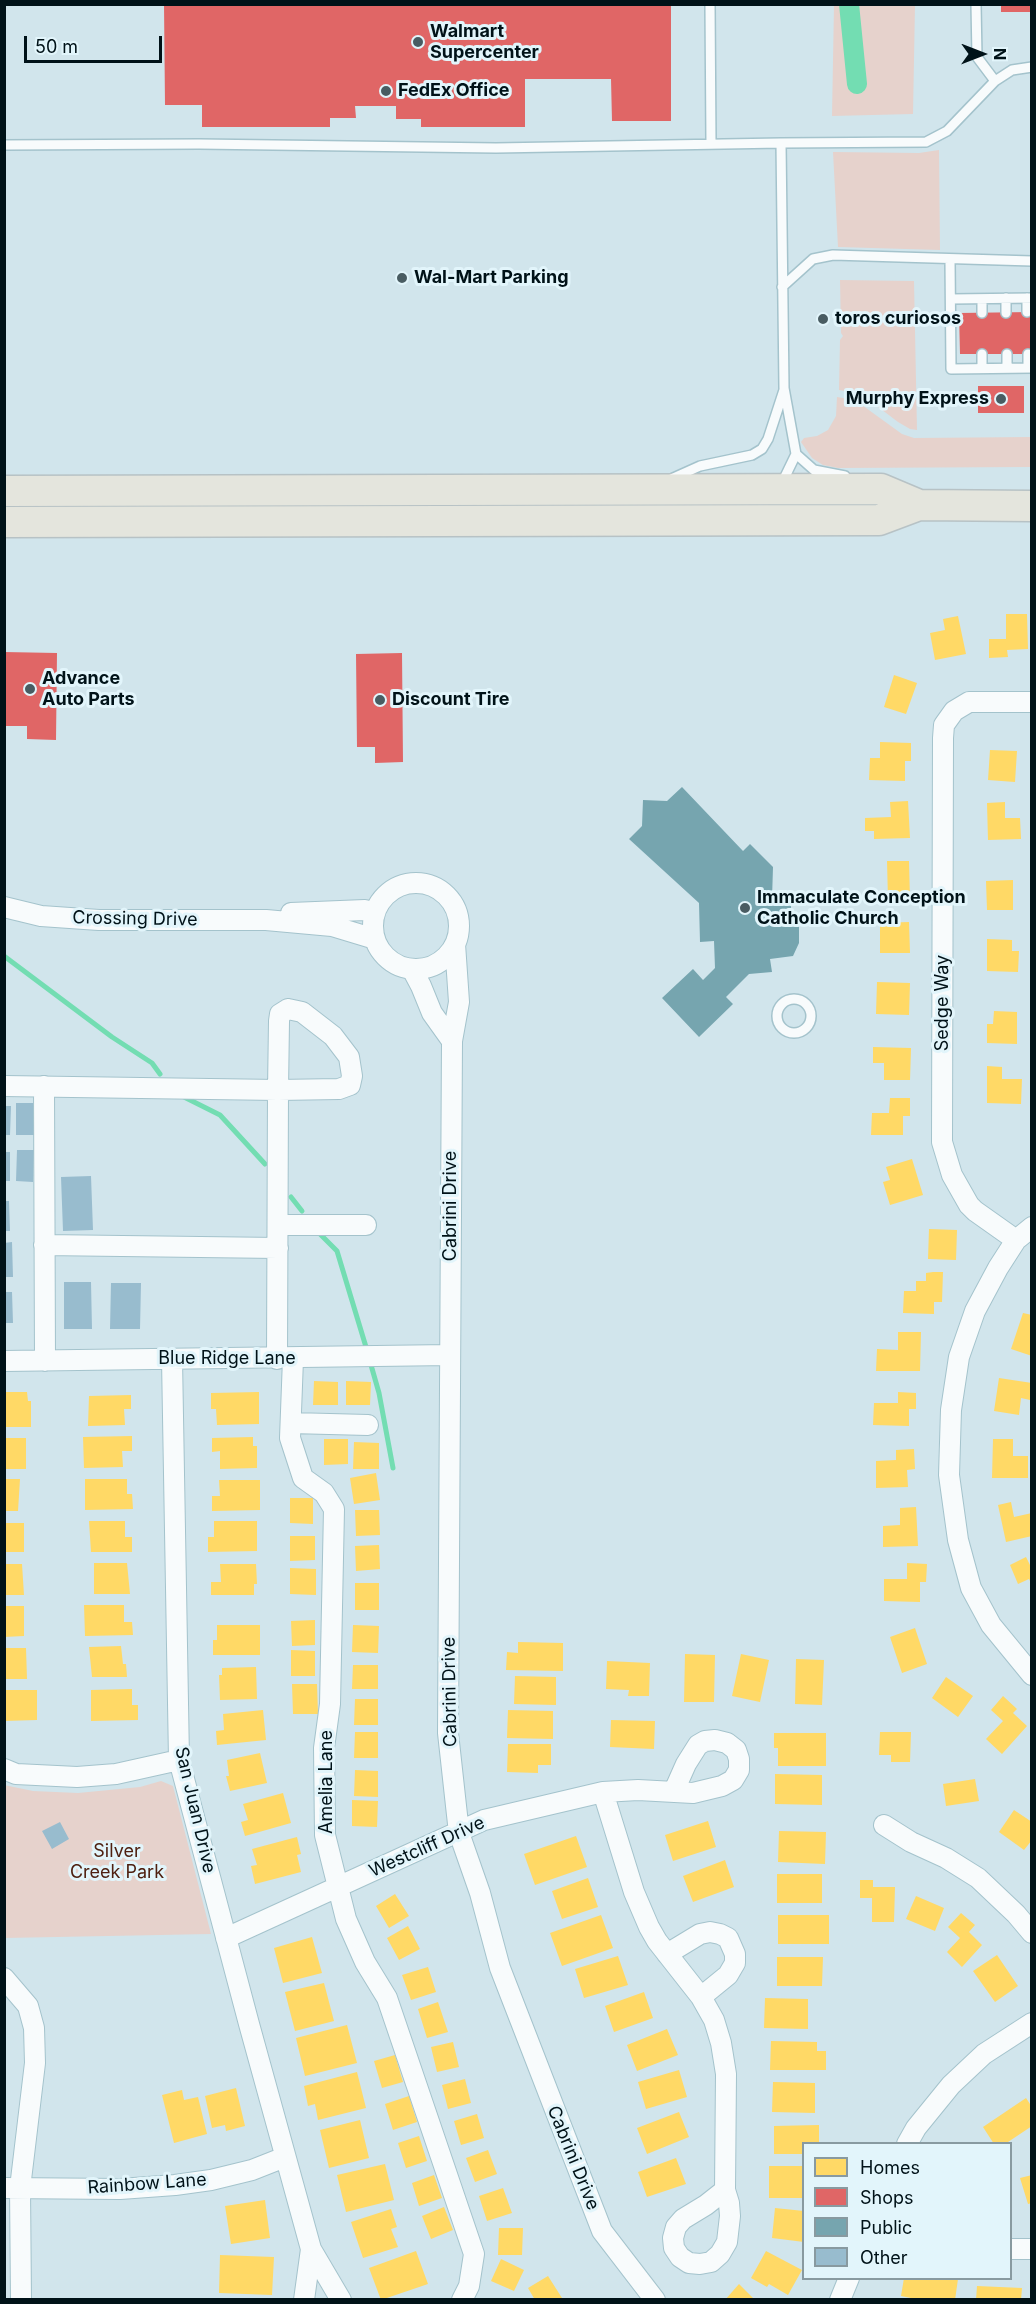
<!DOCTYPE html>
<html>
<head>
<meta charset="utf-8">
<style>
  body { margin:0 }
  #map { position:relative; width:1036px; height:2304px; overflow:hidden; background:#d1e5ec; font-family:Inter,sans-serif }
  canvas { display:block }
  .frame { position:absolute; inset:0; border:6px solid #001218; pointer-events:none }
  .legend { position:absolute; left:802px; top:2142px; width:210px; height:138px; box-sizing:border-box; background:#e2f5fb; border:2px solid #889aa0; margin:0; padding:8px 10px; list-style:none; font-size:18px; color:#001218 }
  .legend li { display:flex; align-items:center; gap:12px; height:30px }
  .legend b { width:30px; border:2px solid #889aa0 }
  .north { position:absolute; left:952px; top:24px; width:60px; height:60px; -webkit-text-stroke:4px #e2f5fb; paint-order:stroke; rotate:90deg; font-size:16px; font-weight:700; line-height:24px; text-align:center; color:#001218 }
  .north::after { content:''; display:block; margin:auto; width:21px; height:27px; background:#001218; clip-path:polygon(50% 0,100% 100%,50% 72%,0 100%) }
  .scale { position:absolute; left:24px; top:36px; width:138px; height:27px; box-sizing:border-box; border:3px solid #001218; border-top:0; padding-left:8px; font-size:18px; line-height:21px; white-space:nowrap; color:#001218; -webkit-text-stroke:4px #e2f5fb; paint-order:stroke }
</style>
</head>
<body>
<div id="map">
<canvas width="1036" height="2304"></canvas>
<div class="frame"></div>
<ul class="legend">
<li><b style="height:16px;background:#ffd966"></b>Homes</li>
<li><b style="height:16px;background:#e06666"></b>Shops</li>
<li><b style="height:16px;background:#76a5af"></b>Public</li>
<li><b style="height:16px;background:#98bcce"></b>Other</li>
</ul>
<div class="north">N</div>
<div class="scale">50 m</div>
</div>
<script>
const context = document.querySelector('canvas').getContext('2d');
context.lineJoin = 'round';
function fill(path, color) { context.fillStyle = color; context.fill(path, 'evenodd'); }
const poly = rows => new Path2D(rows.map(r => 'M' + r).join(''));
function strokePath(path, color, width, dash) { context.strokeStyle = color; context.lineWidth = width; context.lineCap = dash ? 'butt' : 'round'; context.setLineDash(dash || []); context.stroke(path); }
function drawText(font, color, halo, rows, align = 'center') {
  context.font = font + ' Inter,sans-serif'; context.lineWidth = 6; context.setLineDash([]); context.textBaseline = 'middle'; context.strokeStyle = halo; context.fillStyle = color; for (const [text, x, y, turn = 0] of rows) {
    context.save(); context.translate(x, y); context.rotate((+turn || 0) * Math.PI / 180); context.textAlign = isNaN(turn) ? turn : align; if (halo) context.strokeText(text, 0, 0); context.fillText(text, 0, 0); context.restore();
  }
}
const green = poly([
  [834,5,915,5,913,114,832,116],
  [939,150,940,250,838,247,833,152,919,153],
  [840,280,914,281,917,430,910,429,898,422,865,397,857,393,839,390,840,340,843,336,841,333],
  [837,397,855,400,902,434,914,438,1031,437,1031,467,838,468,823,465,812,458,801,442,804,438,817,436,828,430,836,416],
  [161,1781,173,1786,211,1934,5,1938,4,1785,33,1791,78,1793,140,1787]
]);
const homes = poly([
  [1006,614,1027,614,1028,649,1007,650,1008,657,989,658,989,639,1006,639],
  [958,616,966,654,935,660,930,633,945,630,943,619],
  [894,675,917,683,906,714,884,707],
  [880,742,911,743,911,761,905,761,905,781,869,780,870,758,880,758],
  [990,750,1017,751,1015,782,988,780],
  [908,801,910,838,874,839,874,831,865,831,865,818,891,817,890,802],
  [1005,802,1005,818,1020,818,1021,839,988,840,987,803],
  [887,861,909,861,910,900,888,900],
  [1013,880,1013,910,987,910,986,881],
  [909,922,910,953,880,953,880,923],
  [987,939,1012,940,1012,951,1019,951,1018,972,987,971],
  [877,982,910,983,909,1015,876,1014],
  [994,1011,1017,1012,1017,1044,987,1043,987,1024,993,1024],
  [873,1047,911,1048,910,1080,884,1080,884,1063,873,1063],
  [987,1066,1002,1067,1002,1079,1022,1079,1021,1104,987,1103],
  [890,1098,910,1098,910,1116,903,1116,903,1135,871,1135,872,1113,889,1113],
  [912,1159,923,1195,890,1205,883,1182,890,1180,886,1167],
  [929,1229,957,1230,956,1260,928,1259],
  [933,1272,943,1272,942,1302,934,1302,934,1314,903,1313,904,1291,916,1291,916,1281,926,1281,926,1273],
  [1023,1313,1032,1315,1032,1356,1011,1349],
  [898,1332,921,1332,920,1371,876,1371,877,1349,898,1350],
  [999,1378,1032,1383,1030,1400,1021,1398,1019,1415,994,1411],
  [314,1381,338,1382,338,1405,313,1405],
  [346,1381,371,1382,370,1405,346,1405],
  [4,1392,27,1392,28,1401,31,1401,31,1427,4,1427],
  [259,1392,259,1424,217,1425,216,1409,211,1409,211,1393],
  [898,1392,916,1393,916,1409,909,1409,909,1426,873,1425,874,1403,898,1403],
  [131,1395,131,1409,124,1409,125,1425,88,1426,89,1396],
  [132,1436,132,1451,122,1451,123,1467,84,1468,83,1437],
  [253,1437,253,1446,257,1446,257,1468,220,1469,220,1451,212,1452,212,1438],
  [4,1438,26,1438,26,1469,4,1469],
  [324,1439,348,1439,348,1464,324,1465],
  [993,1439,1013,1439,1013,1456,1028,1456,1028,1478,992,1478],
  [354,1442,379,1443,379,1469,353,1469],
  [914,1449,915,1469,907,1470,908,1487,876,1488,876,1461,896,1460,896,1450],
  [376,1473,380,1500,354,1504,350,1478],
  [4,1479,20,1479,18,1511,4,1511],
  [85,1479,127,1479,127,1494,132,1494,133,1509,85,1510],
  [219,1480,260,1480,260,1510,212,1511,212,1496,220,1496],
  [290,1498,313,1498,313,1524,290,1523],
  [1011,1502,1014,1517,1032,1513,1032,1536,1006,1542,998,1505],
  [916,1507,918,1546,883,1547,883,1526,900,1525,900,1508],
  [355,1510,379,1510,380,1535,356,1536],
  [89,1521,125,1521,125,1537,132,1537,132,1552,91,1552],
  [214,1521,257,1521,257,1551,208,1552,208,1537,214,1537],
  [4,1523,24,1523,24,1552,4,1552],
  [290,1536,315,1536,315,1560,290,1561],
  [379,1545,380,1569,356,1571,355,1546],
  [1026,1557,1032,1569,1032,1585,1029,1579,1018,1584,1010,1565],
  [94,1563,127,1563,130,1594,94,1594],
  [907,1563,927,1564,926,1582,920,1582,920,1602,884,1601,884,1579,907,1579],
  [4,1564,22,1564,24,1595,4,1595],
  [220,1564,256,1564,257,1584,254,1584,254,1595,211,1595,211,1582,221,1582],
  [290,1568,316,1569,316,1595,290,1594],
  [355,1583,379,1583,379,1610,355,1610],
  [84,1605,124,1605,124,1622,132,1622,133,1635,85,1636],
  [4,1606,24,1606,24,1636,4,1637],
  [315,1620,315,1645,292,1646,291,1621],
  [217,1625,260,1625,260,1655,213,1655,213,1640,217,1640],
  [353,1625,379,1626,378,1653,352,1652],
  [915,1628,927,1664,902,1673,890,1637],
  [518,1642,563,1643,563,1671,506,1670,507,1652,518,1653],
  [121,1646,123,1664,126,1664,127,1677,92,1677,89,1647],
  [4,1648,26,1648,27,1679,4,1679],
  [291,1650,315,1651,315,1676,291,1676],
  [685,1654,715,1655,714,1702,684,1702],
  [741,1654,769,1660,760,1702,732,1696],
  [796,1659,824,1660,822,1705,795,1704],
  [607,1661,650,1663,649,1696,628,1696,629,1690,606,1689],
  [353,1665,378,1665,378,1689,352,1689],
  [256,1667,257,1699,220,1700,219,1675,222,1675,222,1668],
  [515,1676,556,1677,556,1705,514,1704],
  [946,1677,973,1696,958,1717,932,1698],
  [292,1684,317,1684,318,1714,293,1714],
  [132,1689,132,1705,138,1705,138,1720,91,1721,91,1690],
  [4,1690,37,1690,37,1720,4,1721],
  [1003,1696,1017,1709,1013,1713,1027,1726,1002,1754,986,1739,1003,1721,991,1710],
  [355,1699,378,1699,378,1725,354,1725],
  [263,1710,266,1740,217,1745,216,1731,224,1730,223,1714],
  [508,1710,553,1711,553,1739,507,1738],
  [611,1720,655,1721,654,1749,610,1747],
  [355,1732,378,1732,378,1758,354,1758],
  [880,1732,911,1732,910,1762,891,1762,891,1755,879,1755],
  [774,1733,826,1733,826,1766,778,1766,778,1748,774,1748],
  [508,1744,551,1744,551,1765,538,1765,538,1773,507,1772],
  [260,1753,267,1783,230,1791,226,1776,229,1776,227,1760],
  [355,1770,378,1771,378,1797,354,1796],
  [775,1774,822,1775,822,1805,775,1804],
  [975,1779,979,1801,946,1806,943,1784],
  [283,1793,291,1823,245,1836,241,1822,248,1820,243,1804],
  [352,1800,378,1801,377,1827,352,1826],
  [1014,1810,1032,1822,1032,1840,1024,1850,999,1832],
  [708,1821,716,1847,673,1861,665,1835],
  [779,1831,826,1832,825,1864,778,1862],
  [576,1836,587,1867,535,1885,524,1854],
  [297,1837,301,1854,297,1855,301,1872,255,1884,251,1866,257,1865,252,1849],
  [725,1860,734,1887,693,1902,683,1876],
  [777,1874,822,1874,822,1903,777,1903],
  [588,1878,598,1907,562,1919,552,1891],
  [860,1880,873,1880,873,1887,895,1887,894,1922,872,1922,872,1898,860,1898],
  [395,1894,409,1916,389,1928,376,1906],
  [916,1896,944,1908,935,1931,906,1919],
  [961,1913,975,1925,969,1932,982,1945,962,1967,947,1952,960,1938,948,1927],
  [601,1915,613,1948,562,1966,550,1933],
  [778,1915,829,1915,829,1944,778,1944],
  [408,1926,420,1949,399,1960,387,1938],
  [312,1937,322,1973,283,1983,274,1948],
  [997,1955,1018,1986,995,2002,973,1971],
  [618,1956,628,1985,584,1998,575,1969],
  [777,1957,823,1957,822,1986,777,1986],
  [428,1967,436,1992,411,2000,402,1975],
  [324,1983,334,2021,295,2031,285,1992],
  [644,1992,653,2018,614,2032,605,2006],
  [765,1998,808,1999,808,2029,764,2028],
  [438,2002,448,2032,427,2038,418,2009],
  [347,2025,357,2063,305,2076,296,2038],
  [667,2029,678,2055,637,2071,627,2045],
  [771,2041,817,2042,817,2051,826,2051,826,2070,770,2070],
  [453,2042,459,2067,437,2072,431,2047],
  [395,2055,403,2082,382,2088,374,2061],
  [679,2070,687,2097,646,2109,638,2082],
  [357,2072,366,2108,318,2120,315,2104,308,2106,304,2086],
  [465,2079,471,2103,448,2109,442,2085],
  [773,2082,815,2083,815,2113,772,2112],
  [236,2088,245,2126,226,2131,225,2125,212,2128,205,2096],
  [182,2090,184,2100,198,2097,207,2134,174,2143,162,2095],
  [409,2096,417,2122,393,2130,385,2104],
  [1026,2098,1032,2107,1032,2126,1005,2144,994,2144,983,2127],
  [679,2112,689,2137,647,2154,637,2128],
  [477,2114,484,2138,461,2145,454,2121],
  [360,2120,369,2158,329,2168,320,2130],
  [819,2125,819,2144,804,2144,804,2154,774,2154,774,2126],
  [419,2136,427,2161,406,2168,398,2143],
  [488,2150,497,2174,475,2182,466,2158],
  [676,2158,686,2184,647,2197,638,2172],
  [385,2164,394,2200,346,2212,337,2175],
  [769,2166,804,2166,804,2198,769,2198],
  [434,2175,442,2198,419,2206,412,2183],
  [1032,2175,1032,2203,1028,2204,1020,2178],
  [503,2188,512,2213,487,2221,479,2196],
  [265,2200,270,2238,231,2244,225,2206],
  [444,2207,453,2230,431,2239,422,2216],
  [775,2208,804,2211,804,2242,772,2238],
  [391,2209,397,2227,391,2229,398,2247,363,2258,351,2222],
  [499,2228,523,2228,522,2255,498,2255],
  [416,2251,428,2284,381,2300,369,2268],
  [766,2251,802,2270,788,2295,769,2284,767,2287,751,2278],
  [220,2255,274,2257,272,2295,219,2293],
  [501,2259,524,2270,514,2291,491,2281],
  [548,2276,562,2298,535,2300,528,2288],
  [904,2278,958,2279,955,2300,921,2300,901,2296],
  [739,2284,755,2300,725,2300],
  [977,2286,1022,2288,1021,2300,976,2300]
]);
const shops = poly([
  [164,4,671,4,671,121,612,121,611,79,525,79,525,127,421,127,421,119,396,119,396,106,355,106,356,118,330,118,330,127,202,127,202,105,165,105],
  [1001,4,1032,4,1032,12,1001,12],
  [1032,312,1032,354,960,354,959,313],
  [978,386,1024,386,1024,413,978,413],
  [4,652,57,653,56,740,27,739,27,726,4,726],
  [402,653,403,762,375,763,375,747,357,747,356,654]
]);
const public = poly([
  [682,787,743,851,750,844,773,867,772,899,791,899,791,913,799,913,799,943,793,956,770,959,772,972,749,974,726,997,733,1004,699,1037,662,998,693,969,703,980,715,968,714,941,700,942,699,903,629,839,642,826,643,800,667,801]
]);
const stream = poly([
  [4,956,112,1037,152,1063,160,1074],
  [182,1096,220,1115,265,1164],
  [291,1197,302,1211],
  [319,1233,337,1251,366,1347],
  [371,1365,379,1393,393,1468]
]);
const canal = poly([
  [849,4,857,84]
]);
const building = poly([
  [16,1103,33,1103,34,1135,16,1135],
  [4,1106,11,1106,10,1135,4,1135],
  [17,1150,34,1150,33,1182,16,1181],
  [4,1152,10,1152,10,1181,4,1181],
  [91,1176,93,1230,63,1231,61,1177],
  [4,1201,9,1201,10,1231,4,1231],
  [12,1242,13,1277,4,1277,4,1243],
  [64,1282,91,1282,92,1329,64,1329],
  [111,1283,141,1283,140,1329,110,1329],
  [4,1292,12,1292,13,1323,4,1323],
  [60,1822,69,1839,52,1849,42,1831]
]);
const lane = poly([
  [710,4,711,144],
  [976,4,977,57,995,81],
  [781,143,926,142,947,131,995,81,1012,70,1032,67],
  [4,145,199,144,496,148,781,143,784,388,796,454,781,485],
  [950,260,951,369,1032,368],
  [782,287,813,259,833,255,1032,261],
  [1006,298,1006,313],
  [951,299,1032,298],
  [982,299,982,313],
  [1027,312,1027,298],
  [982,354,982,368],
  [1007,354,1007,368],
  [1028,354,1028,368],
  [796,454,814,470,845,476],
  [671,479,700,466,752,455,762,449,768,439,784,390],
  '777 1016a17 17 0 1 1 34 0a17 17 0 1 1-34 0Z'
]);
const street = poly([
  '373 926a43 43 0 1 1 86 0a43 43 0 1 1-86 0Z',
  [4,907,41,916,99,920,266,920,332,926,375,939],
  [291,913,365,910,375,913],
  [455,944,459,1002,452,1041,448,1733,459,1833,480,1893,500,1968,602,2231,655,2300],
  [412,969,421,986,432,1013,452,1041],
  [288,1009,302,1012,333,1036,349,1057,352,1076,350,1085,339,1089,278,1090,279,1021,280,1014,288,1009],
  [4,1086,278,1090,277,1359],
  [44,1086,45,1361],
  [278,1225,366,1225],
  [1032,1227,1016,1240,998,1268,975,1311,959,1357,951,1410,949,1475,958,1540,971,1588,991,1625,1032,1675],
  [1016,1240,975,1211,969,1205,952,1175,942,1142,943,738,944,725,954,711,969,702,1032,702],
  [44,1245,278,1248],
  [172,1359,179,1760,249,2024,311,2249,341,2300],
  [293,1359,290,1438,303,1478,324,1493,334,1509,330,1704,324,1748,325,1835,346,1919,365,1962,387,1998,474,2254,469,2286,462,2300],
  [4,1361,450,1355],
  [291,1423,368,1425],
  [4,1769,16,1774,77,1777,116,1774,179,1760],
  [603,1792,634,1892,649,1927,657,1941,701,1997,714,2020,721,2043,726,2074,725,2190,706,2205,683,2219,676,2227,673,2238,674,2248,680,2257,689,2263,700,2264,711,2262,720,2254,727,2242,730,2216,729,2203,725,2190],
  [884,1825,911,1842,946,1858,978,1878,1016,1914,1032,1933],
  [226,1938,484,1820,603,1792,638,1790,693,1793,722,1786,733,1780,739,1770,739,1759,736,1750,727,1743,715,1740,705,1741,698,1745,686,1764,674,1791],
  [667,1954,700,1934,710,1932,720,1934,728,1938,735,1954,735,1963,728,1975,701,1997],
  [4,1978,28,2006,34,2028,35,2063,20,2188,21,2300],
  [907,2144,916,2128,951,2085,984,2054,1032,2023],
  [4,2188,120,2189,175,2185,211,2180,252,2170,285,2157],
  [1010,2249,1032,2249],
  [304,2300,311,2249],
  [840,2300,849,2278]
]);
const primary = poly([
  [4,491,881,489,919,505],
  [4,522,879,520,919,505,1032,506]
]);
const markers = [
  [418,42,6,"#495c62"],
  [386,91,6,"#495c62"],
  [402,278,6,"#495c62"],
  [823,319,6,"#495c62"],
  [1001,399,6,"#495c62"],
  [30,689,6,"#495c62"],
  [380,700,6,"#495c62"],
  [745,908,6,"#495c62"]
];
const poiNames = [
  ["Walmart",430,32],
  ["Supercenter",430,53],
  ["FedEx Office",398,91],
  ["Wal-Mart Parking",414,278],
  ["toros curiosos",835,319],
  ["Murphy Express",989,399,"right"],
  ["Advance",42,679],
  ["Auto Parts",42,700],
  ["Discount Tire",392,700],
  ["Immaculate Conception",757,898],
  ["Catholic Church",757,919]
];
const streetNames = [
  ["Crossing Drive",135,919,1],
  ["Sedge Way",943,1003,-90],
  ["Cabrini Drive",451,1206,-90],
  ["Blue Ridge Lane",227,1359],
  ["Cabrini Drive",450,1692,-91],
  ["Amelia Lane",327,1782,-90],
  ["San Juan Drive",195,1810,77],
  ["Westcliff Drive",427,1847,-24],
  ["Cabrini Drive",573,2158,68],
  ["Rainbow Lane",147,2184,-4]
];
const parkNames = [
  ["Silver",117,1852],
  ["Creek Park",117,1873]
];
fill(green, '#e6d2cc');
fill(homes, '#ffd966');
fill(shops, '#e06666');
fill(public, '#76a5af');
strokePath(stream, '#73ddb2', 5);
strokePath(canal, '#73ddb2', 20);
fill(building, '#98bcce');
strokePath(lane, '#a4c3cc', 12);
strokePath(street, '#a4c3cc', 22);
strokePath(primary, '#b7c2c5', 33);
strokePath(lane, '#f8fbfc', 9);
strokePath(street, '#f8fbfc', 20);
strokePath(primary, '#e4e5dd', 30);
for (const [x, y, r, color] of markers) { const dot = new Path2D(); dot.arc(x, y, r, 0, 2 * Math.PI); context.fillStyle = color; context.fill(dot); strokePath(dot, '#e2f5fb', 2); }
drawText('bold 18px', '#001218', '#e2f5fb', poiNames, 'left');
drawText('18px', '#001218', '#e2f5fb', streetNames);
drawText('18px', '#4e2010', '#e2f5fb', parkNames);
</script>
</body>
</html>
